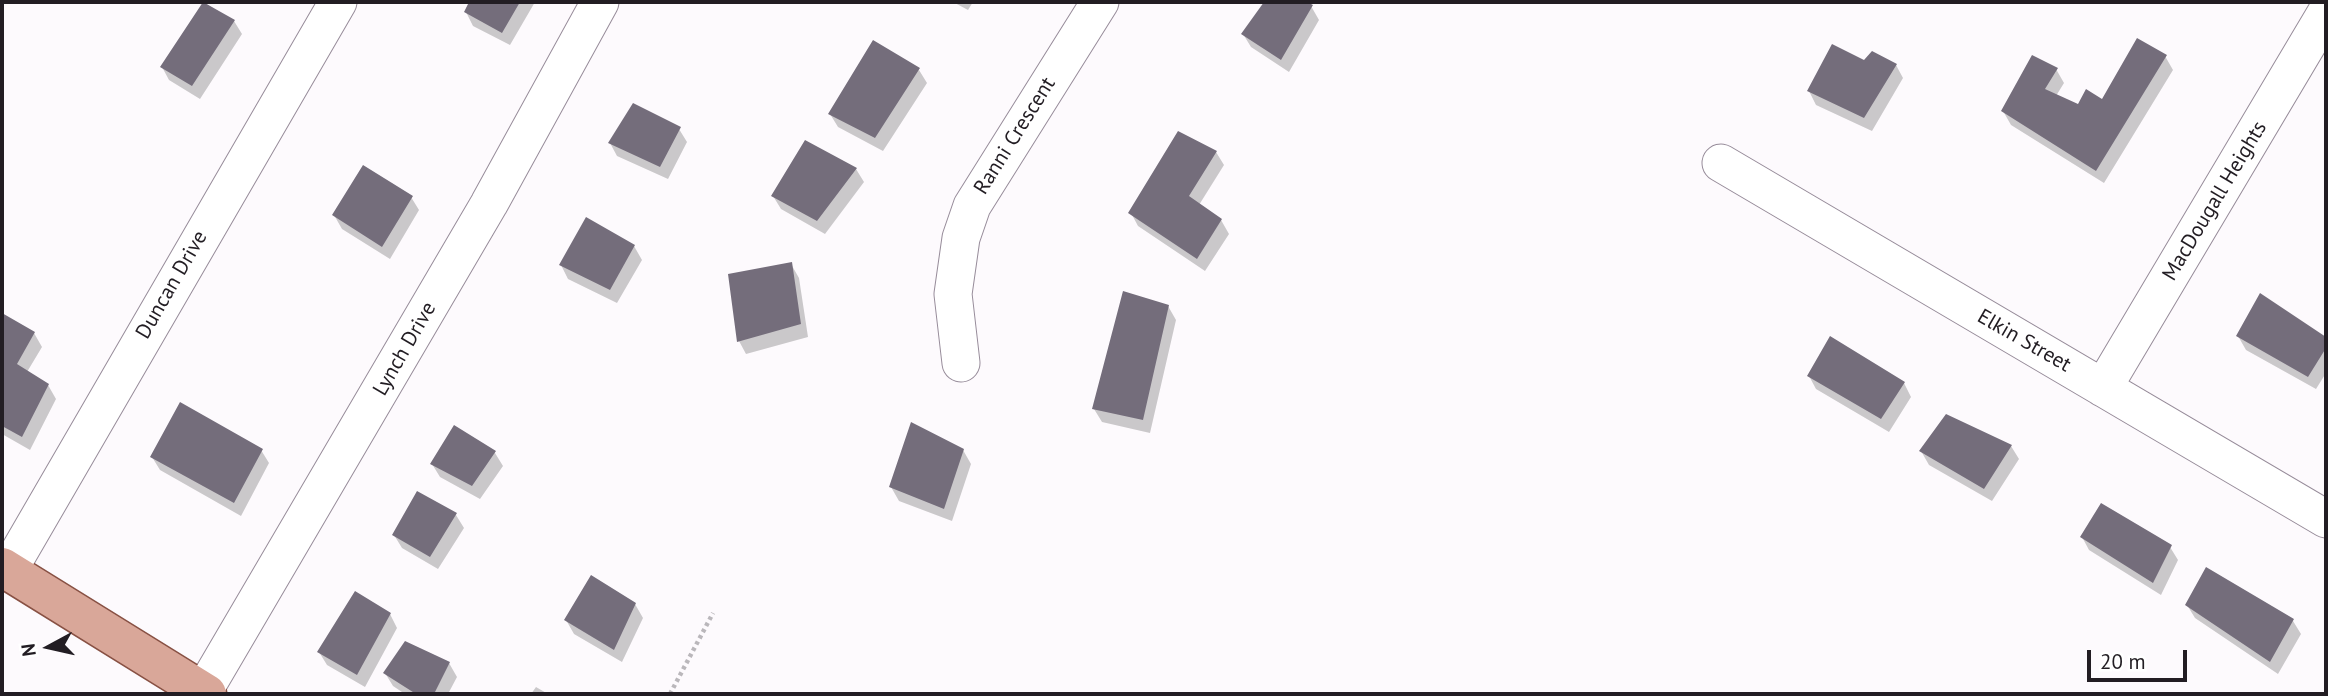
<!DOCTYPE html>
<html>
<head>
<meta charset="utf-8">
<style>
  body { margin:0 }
  #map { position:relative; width:2328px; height:696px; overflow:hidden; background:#fdfafd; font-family:"PT Sans",sans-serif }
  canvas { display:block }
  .frame { position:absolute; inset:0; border:4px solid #221d23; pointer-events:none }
  .north { position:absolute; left:14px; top:612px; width:70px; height:70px; -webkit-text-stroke:5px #fff; paint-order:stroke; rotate:262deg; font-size:19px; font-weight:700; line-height:28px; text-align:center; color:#221d23 }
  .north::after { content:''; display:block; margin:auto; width:24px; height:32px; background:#221d23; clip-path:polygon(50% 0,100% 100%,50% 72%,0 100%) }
  .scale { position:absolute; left:2087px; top:650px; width:100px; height:32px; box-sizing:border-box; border:4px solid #221d23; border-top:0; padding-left:9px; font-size:21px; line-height:24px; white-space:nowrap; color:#221d23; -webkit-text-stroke:5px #fff; paint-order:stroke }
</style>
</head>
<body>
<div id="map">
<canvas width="2328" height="696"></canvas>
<div class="frame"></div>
<div class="north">N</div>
<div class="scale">20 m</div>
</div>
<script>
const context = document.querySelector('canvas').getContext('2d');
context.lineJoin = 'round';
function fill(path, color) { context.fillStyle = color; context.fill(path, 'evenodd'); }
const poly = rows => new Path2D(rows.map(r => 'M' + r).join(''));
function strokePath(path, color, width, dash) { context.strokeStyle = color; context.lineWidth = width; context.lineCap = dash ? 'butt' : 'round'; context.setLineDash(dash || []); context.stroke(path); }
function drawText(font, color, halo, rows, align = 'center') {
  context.font = font + ' "PT Sans",sans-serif'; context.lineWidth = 5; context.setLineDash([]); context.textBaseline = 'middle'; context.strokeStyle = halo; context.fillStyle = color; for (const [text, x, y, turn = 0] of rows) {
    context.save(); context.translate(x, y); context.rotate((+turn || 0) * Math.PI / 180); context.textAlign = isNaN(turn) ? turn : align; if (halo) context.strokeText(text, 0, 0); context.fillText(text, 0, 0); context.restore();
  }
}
const shadow = poly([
  [471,2,535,2,510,45,473,26,466,12],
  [953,2,973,2,968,10],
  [1267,2,1304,2,1311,6,1319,20,1289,72,1251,47,1243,34],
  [205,3,234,21,242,34,200,99,169,80,162,67],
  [2165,56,2173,70,2104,183,2011,125,2003,111,2056,69,2064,83,2056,96,2079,106,2103,101],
  [1864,62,1896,65,1903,78,1872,131,1816,105,1809,91],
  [919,70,927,83,883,151,838,127,830,114],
  [679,129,687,142,668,179,617,156,610,143],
  [1216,152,1224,165,1199,205,1221,220,1229,234,1205,271,1138,226,1131,213],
  [856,169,864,182,825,234,781,209,773,196],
  [411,197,419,210,390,259,342,229,334,215],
  [634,246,642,260,617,303,568,279,561,265],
  [791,264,799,278,808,337,746,354,739,341],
  [2260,295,2326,339,2326,373,2316,389,2246,350,2238,336],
  [1168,306,1176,320,1150,433,1102,422,1094,409],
  [2,315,34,333,42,347,27,372,48,385,56,399,30,450,2,434],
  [1809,376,1904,383,1911,397,1889,432,1816,389],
  [454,428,495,453,503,466,480,499,440,477,432,464],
  [2011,446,2019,459,1992,501,1929,465,1921,451],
  [261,450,269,463,241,516,160,470,152,457],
  [963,450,971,464,952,521,899,501,891,487],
  [456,515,464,528,438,569,402,548,394,535],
  [2082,537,2170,547,2178,560,2161,595,2089,550],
  [2207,569,2293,621,2301,634,2278,674,2195,618,2187,605],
  [635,604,643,618,622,662,574,634,566,620],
  [390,614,397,628,365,687,327,665,319,652],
  [449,663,457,677,448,694,405,694,393,686,385,673],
  [536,687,548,694,531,694]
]);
const building = poly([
  [203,2,235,20,192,86,160,67],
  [469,2,520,2,502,33,464,12],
  [1264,2,1307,2,1313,5,1281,60,1241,34],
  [2137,38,2167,55,2096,171,2001,111,2032,55,2058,68,2045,89,2078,104,2086,89,2102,99],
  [873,40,920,68,875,138,828,114],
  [1832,44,1864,60,1872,51,1897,64,1864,118,1807,91],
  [633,103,681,127,660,167,608,143],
  [1178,131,1217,151,1189,196,1222,219,1197,259,1128,213],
  [805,140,857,168,817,221,771,196],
  [363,165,413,196,382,247,332,215],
  [586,217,635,245,610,290,559,265],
  [792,262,801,324,737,342,728,274],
  [1123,291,1169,305,1143,420,1092,409],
  [2260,293,2326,337,2326,348,2308,377,2236,336],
  [2,313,35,332,17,364,49,384,22,437,2,426],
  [1830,336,1905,382,1881,419,1807,376],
  [180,402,263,449,234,503,150,457],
  [1946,414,2012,445,1984,489,1919,451],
  [911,422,964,449,944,509,889,487],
  [454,425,496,451,472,486,430,464],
  [417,491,457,513,430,557,392,535],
  [2101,503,2172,545,2153,583,2080,537],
  [2206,567,2294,619,2270,662,2185,605],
  [591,575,636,603,614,650,564,620],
  [355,591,391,613,357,675,317,652],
  [405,641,450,662,434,694,416,694,383,673]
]);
const path = poly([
  [670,694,713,613]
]);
const street = poly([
  [1721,163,2326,519],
  [961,363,953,294,961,238,972,206,1100,2],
  [2103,388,2326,13],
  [8,571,338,2],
  [203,692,489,204,600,2]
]);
const primary = poly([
  [2,567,207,694]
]);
const streetNames = [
  ["Ranni Crescent",1015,136,-58],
  ["MacDougall Heights",2215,201,-59],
  ["Duncan Drive",172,285,-60],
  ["Elkin Street",2024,341,30],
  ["Lynch Drive",405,349,-60]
];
fill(shadow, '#0003');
fill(building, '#746d7b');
strokePath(street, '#978c9a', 39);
strokePath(primary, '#885144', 41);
strokePath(path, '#bab7bb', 4.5, [3.5, 3.5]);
strokePath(street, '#fff', 37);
strokePath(primary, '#d9a799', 38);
drawText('21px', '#221d23', '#fff', streetNames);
</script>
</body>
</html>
